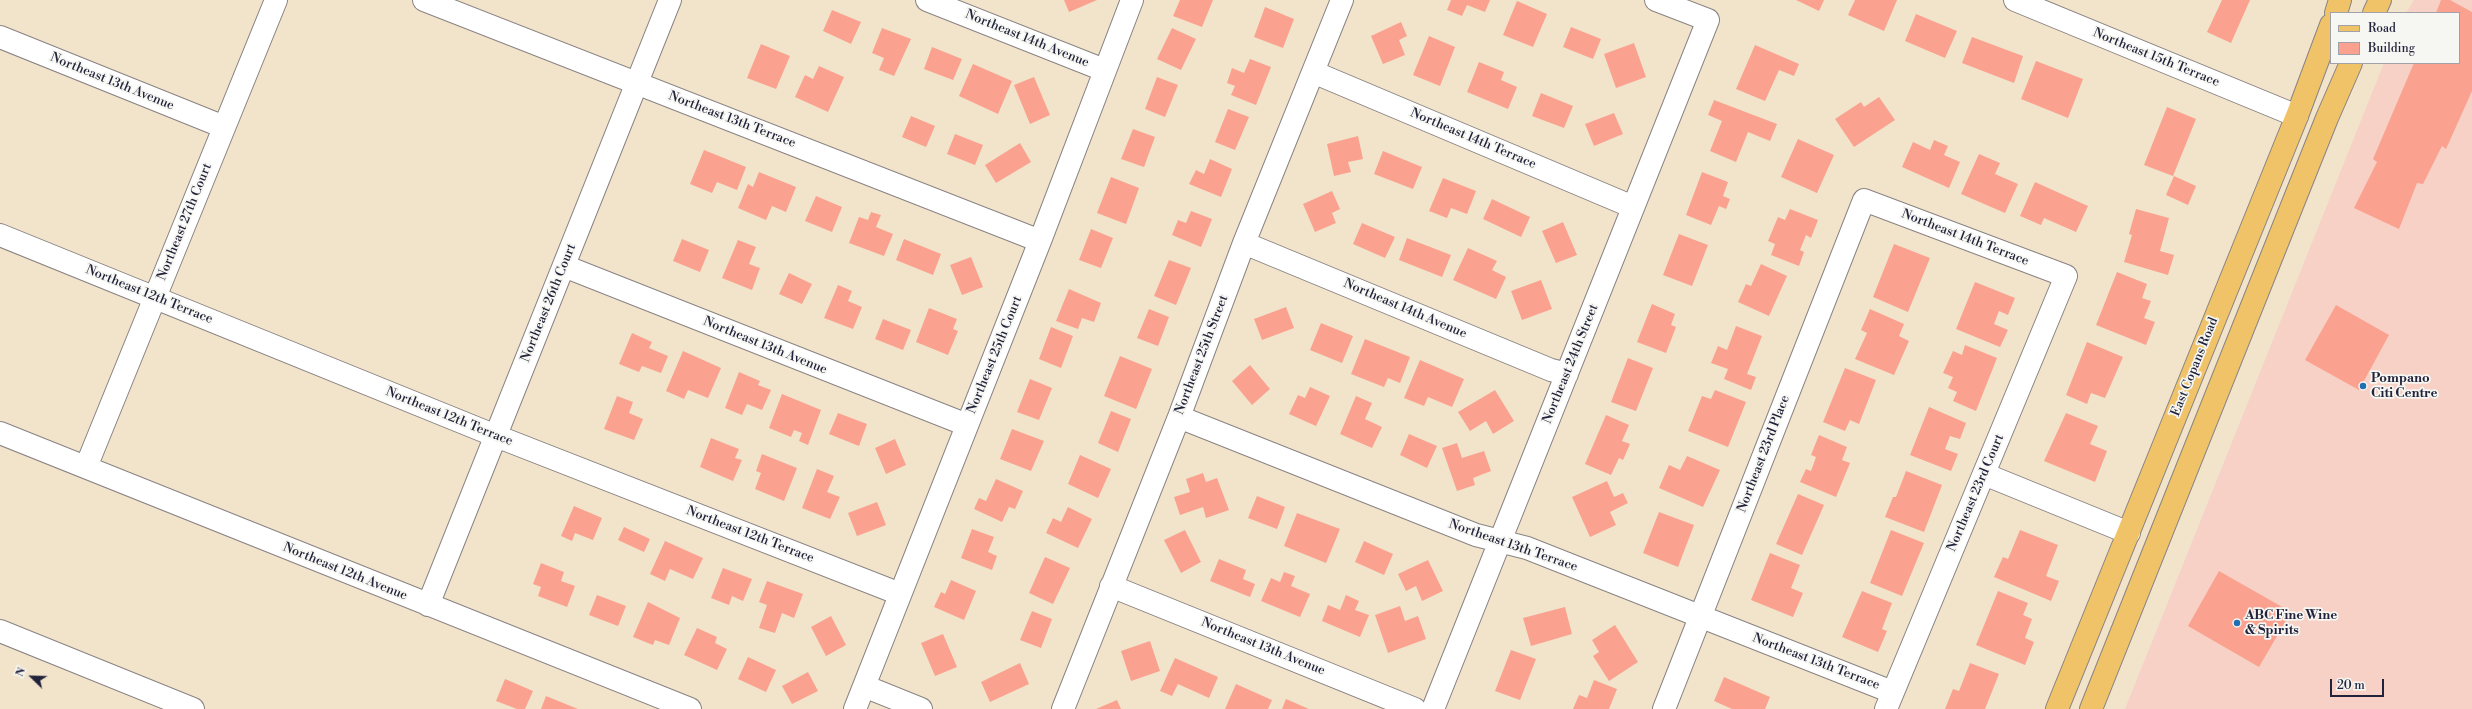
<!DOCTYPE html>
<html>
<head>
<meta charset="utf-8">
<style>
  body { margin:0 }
  #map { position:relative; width:2472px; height:709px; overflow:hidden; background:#f1e4cb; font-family:"Libre Bodoni",serif }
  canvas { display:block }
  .legend { position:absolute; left:2330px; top:12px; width:130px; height:52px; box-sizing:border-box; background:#f6f6f2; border:1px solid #a1a1a9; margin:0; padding:5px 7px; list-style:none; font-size:12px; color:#22223b }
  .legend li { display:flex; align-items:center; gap:8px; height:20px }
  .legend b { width:20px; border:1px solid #a1a1a9 }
  .north { position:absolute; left:12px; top:657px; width:40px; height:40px; -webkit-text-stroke:3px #f6f6f2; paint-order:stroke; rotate:293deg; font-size:11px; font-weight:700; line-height:16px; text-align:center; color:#22223b }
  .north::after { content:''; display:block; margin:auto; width:14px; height:18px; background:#22223b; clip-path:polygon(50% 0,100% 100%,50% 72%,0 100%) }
  .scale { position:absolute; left:2330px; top:679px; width:54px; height:18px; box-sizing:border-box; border:2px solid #22223b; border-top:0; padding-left:5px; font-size:12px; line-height:14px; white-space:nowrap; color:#22223b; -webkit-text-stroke:3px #f6f6f2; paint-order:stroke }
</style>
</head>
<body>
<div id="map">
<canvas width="2472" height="709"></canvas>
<ul class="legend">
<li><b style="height:5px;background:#f0c369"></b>Road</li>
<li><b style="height:11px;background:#faa28f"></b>Building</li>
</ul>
<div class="north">N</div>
<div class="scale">20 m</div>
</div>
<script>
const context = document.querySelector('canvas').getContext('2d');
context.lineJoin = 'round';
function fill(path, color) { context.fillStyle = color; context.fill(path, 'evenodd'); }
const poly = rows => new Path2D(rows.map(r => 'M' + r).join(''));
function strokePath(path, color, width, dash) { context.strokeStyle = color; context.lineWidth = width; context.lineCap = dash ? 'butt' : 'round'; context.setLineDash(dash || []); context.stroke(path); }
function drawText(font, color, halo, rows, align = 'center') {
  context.font = font + ' "Libre Bodoni",serif'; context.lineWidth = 3.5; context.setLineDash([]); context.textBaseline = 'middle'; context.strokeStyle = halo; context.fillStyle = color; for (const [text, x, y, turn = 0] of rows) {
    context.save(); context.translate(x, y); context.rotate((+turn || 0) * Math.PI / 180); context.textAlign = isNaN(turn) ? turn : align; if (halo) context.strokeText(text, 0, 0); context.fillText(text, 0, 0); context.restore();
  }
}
const built = poly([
  [2414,0,2472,0,2472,709,2125,709,2384,63,2459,63,2459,13,2406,13]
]);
const building = poly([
  [1064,0,1097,0,1069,12],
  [1180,0,1213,0,1202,27,1173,16],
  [1451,0,1490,0,1485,12,1467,5,1462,16,1447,10],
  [1796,0,1824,0,1819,11],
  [1855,0,1897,0,1884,31,1848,15],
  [2222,0,2250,0,2231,43,2207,32],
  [2441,0,2450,0,2472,12,2472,91,2446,149,2442,146,2423,184,2417,183,2399,229,2354,208,2377,162,2373,159,2414,63,2459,63,2459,13,2436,13],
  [1517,1,1547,14,1533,47,1503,35],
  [1265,7,1294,19,1283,48,1254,37],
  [832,10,861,22,851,44,823,31],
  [1916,14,1957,31,1945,58,1905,41],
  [1401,22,1407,36,1399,40,1405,55,1383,64,1371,36],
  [1571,27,1601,39,1593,59,1563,47],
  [882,28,911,39,894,76,879,70,884,58,872,53],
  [1172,28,1196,39,1181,70,1157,59],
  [1429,36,1455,47,1440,86,1413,75],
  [1972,37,2023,56,2014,83,1962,63],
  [1634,43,1646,77,1616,88,1604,54],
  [761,44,790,56,776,89,747,78],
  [1755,45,1799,64,1794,76,1779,70,1765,101,1736,89],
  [932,47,962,59,953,80,924,69],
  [1250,59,1271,67,1256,105,1231,95,1235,86,1227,83,1232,68,1244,73],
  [2036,61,2083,79,2068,118,2021,99],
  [1479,62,1504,72,1501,80,1517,87,1508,109,1467,92],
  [973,64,1012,81,998,114,959,96],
  [819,66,844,77,828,112,795,97,805,75,813,79],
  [1034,77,1050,115,1030,124,1014,85],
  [1157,77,1178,85,1165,117,1145,109],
  [1541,93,1573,106,1564,128,1532,116],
  [1879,97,1895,120,1854,147,1835,119,1861,102,1864,107],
  [1714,100,1777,124,1770,141,1748,132,1736,162,1710,151,1722,121,1708,115],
  [2167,107,2196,119,2173,176,2144,165],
  [1228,109,1249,117,1235,150,1215,142],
  [1614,113,1623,134,1594,146,1585,124],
  [911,116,935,126,926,147,902,137],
  [1133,129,1155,137,1144,167,1121,159],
  [955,134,983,145,975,165,947,154],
  [1358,136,1363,159,1348,162,1351,172,1334,176,1327,144],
  [1798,139,1834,155,1817,193,1781,177],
  [1934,140,1948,146,1944,155,1960,162,1949,188,1902,167,1913,142,1930,150],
  [1020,143,1031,162,996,183,985,165],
  [704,150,746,167,737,190,717,182,712,193,690,184],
  [1383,151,1422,167,1413,189,1374,174],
  [1979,154,2000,163,1995,174,2018,184,2005,213,1961,194],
  [1210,159,1232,169,1221,197,1189,184,1196,170,1204,174],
  [759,172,796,187,786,212,772,206,766,220,738,208,748,184,753,187],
  [1702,172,1728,182,1723,196,1730,199,1726,209,1719,206,1711,225,1686,215],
  [2174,176,2196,186,2188,205,2166,195],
  [1111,177,1139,188,1126,224,1097,213],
  [1443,178,1476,191,1467,214,1451,208,1447,218,1429,211],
  [2035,182,2088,206,2076,232,2044,218,2041,225,2020,216],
  [1332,191,1340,209,1332,213,1336,223,1315,232,1303,204],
  [816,196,842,207,832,232,805,221],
  [1492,199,1530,217,1521,237,1483,219],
  [1790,209,1818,220,1811,238,1806,235,1800,250,1804,252,1799,266,1771,255,1775,244,1768,241,1778,217,1785,220],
  [2136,209,2169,218,2160,251,2174,255,2168,275,2124,262,2132,235,2129,234],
  [1191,211,1212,219,1201,247,1172,235,1178,220,1186,223],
  [871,212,881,215,876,227,893,234,884,256,849,243,859,217,868,220],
  [1563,222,1577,255,1556,263,1542,231],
  [1362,223,1395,237,1385,258,1353,244],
  [1091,229,1113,238,1101,268,1079,260],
  [1679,234,1708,245,1692,286,1663,275],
  [1407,238,1451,255,1442,277,1399,260],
  [682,239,709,250,700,272,673,261],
  [904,239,941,254,933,275,896,260],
  [738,240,756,247,749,264,760,268,752,290,722,278],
  [1894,244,1930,258,1908,312,1873,297],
  [1468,248,1497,261,1492,270,1506,277,1496,299,1453,280],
  [971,257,983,287,962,295,950,265],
  [1169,260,1191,268,1176,305,1154,296],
  [1761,264,1787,276,1769,316,1738,302,1746,284,1751,286],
  [2117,272,2147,284,2142,298,2151,301,2144,318,2155,322,2146,345,2096,325],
  [789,273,812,284,802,304,779,294],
  [1541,280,1552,309,1522,320,1511,291],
  [1975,282,2015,298,2008,315,1999,311,1994,324,2008,330,2000,347,1956,329],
  [838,285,852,291,848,301,862,307,853,329,824,318],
  [1069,289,1101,303,1094,322,1082,318,1078,329,1056,321],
  [1652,304,1675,314,1671,325,1676,327,1666,353,1637,342],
  [2336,305,2389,335,2359,390,2305,360],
  [1286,307,1294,328,1262,340,1254,319],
  [929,308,957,319,953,329,958,331,948,355,916,342],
  [1149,309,1169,317,1158,346,1137,338],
  [1870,309,1904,324,1899,336,1909,341,1894,375,1855,359,1867,333,1861,330],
  [883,319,911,330,903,350,875,339],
  [1321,323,1353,336,1342,363,1310,350],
  [1736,326,1762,336,1747,374,1756,377,1751,390,1724,379,1728,369,1711,363,1718,346,1727,350],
  [1051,327,1073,336,1061,368,1039,359],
  [632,333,652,342,649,348,668,356,661,373,642,366,639,372,619,364],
  [1365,339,1410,357,1400,383,1388,378,1384,387,1351,374],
  [2087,342,2123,357,2105,398,2091,393,2087,404,2066,395],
  [1965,345,1997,358,1976,411,1953,401,1957,392,1948,388,1953,377,1943,373,1953,351,1962,355],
  [683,351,721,368,708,398,688,390,684,399,666,391],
  [1120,356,1152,369,1136,409,1104,396],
  [1628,358,1653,368,1636,411,1611,402],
  [1420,360,1464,379,1452,407,1428,397,1424,406,1404,398],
  [1250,365,1270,389,1252,405,1232,381],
  [1845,368,1876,380,1859,424,1850,420,1845,431,1823,422],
  [739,372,760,381,758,385,771,390,762,410,747,404,742,415,725,408],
  [1030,379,1052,388,1039,420,1017,412],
  [1310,387,1330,396,1316,426,1289,414,1298,395,1305,398],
  [1495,390,1514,421,1493,434,1486,421,1470,431,1458,412],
  [1715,390,1746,402,1728,447,1688,431,1702,396,1711,399],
  [782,394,821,410,808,445,799,441,802,433,794,430,791,437,769,428],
  [617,396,633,402,629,413,643,419,634,440,604,429],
  [1356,396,1372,403,1365,419,1382,427,1372,448,1340,434],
  [1929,407,1966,423,1960,439,1950,436,1945,449,1958,454,1951,471,1910,455],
  [1111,411,1131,419,1118,452,1098,443],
  [838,413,867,424,859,446,829,434],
  [2066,413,2098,426,2090,444,2107,451,2095,482,2044,461],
  [1606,415,1629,425,1622,441,1630,444,1623,460,1619,458,1611,475,1585,464],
  [1012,429,1044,441,1031,471,1000,459],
  [1409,434,1437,446,1427,468,1400,455],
  [1819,435,1847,447,1842,460,1850,463,1836,497,1800,482,1806,469,1811,471,1816,457,1811,455],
  [711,438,739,449,735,458,742,460,733,481,700,467],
  [895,439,906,465,886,474,875,448],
  [1457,443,1462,458,1484,451,1491,471,1473,478,1475,485,1457,491,1442,448],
  [762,454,797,468,784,501,755,489,761,473,756,471],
  [1080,455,1111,469,1098,498,1068,484],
  [1687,456,1720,470,1703,507,1659,488,1669,465,1680,470],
  [817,469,834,476,827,492,840,497,830,519,802,508],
  [1906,471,1942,485,1924,532,1885,517,1893,497,1896,497],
  [1203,473,1206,482,1217,478,1229,510,1206,518,1203,507,1180,515,1174,497,1190,492,1186,479],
  [996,479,1023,491,1015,509,1009,507,1002,522,974,509,979,498,986,501],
  [1607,481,1614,497,1623,493,1628,503,1610,512,1616,525,1590,537,1572,497],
  [1798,494,1824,505,1802,555,1776,544],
  [1257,496,1285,507,1277,529,1248,518],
  [877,502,886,525,857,536,848,513],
  [574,506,602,518,593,540,575,533,572,541,561,536],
  [1068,507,1092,519,1078,548,1046,533,1053,518,1061,522],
  [1659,512,1694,525,1678,567,1643,553],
  [1297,513,1340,529,1326,563,1284,546],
  [624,527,650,539,644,552,618,540],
  [972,529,994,537,988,552,997,556,992,570,961,558],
  [1185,530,1201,562,1181,573,1164,540],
  [1891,530,1924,543,1902,596,1870,583],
  [2020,530,2058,545,2046,576,2059,581,2051,601,1994,577,2003,557,2008,559],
  [665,541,703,558,693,579,670,569,665,581,650,574],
  [1364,541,1393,554,1384,575,1355,562],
  [1770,553,1800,565,1791,588,1803,593,1793,617,1751,600],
  [1045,557,1070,568,1053,604,1029,593],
  [1219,559,1246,570,1243,579,1255,584,1250,597,1210,581],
  [1428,560,1443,591,1422,601,1416,586,1406,591,1398,574],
  [541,563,564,572,561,581,575,586,567,607,538,596,541,587,533,584],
  [723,568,752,579,743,601,732,596,729,605,711,598],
  [2219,571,2291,612,2259,667,2188,626],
  [1284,572,1295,576,1291,586,1310,594,1300,617,1261,601,1271,578,1280,582],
  [951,580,976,591,964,620,934,607,941,592,945,594],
  [767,581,803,594,794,618,782,613,775,633,759,628,767,605,759,602],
  [1862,591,1892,603,1882,629,1887,631,1878,652,1842,637],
  [1998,591,2028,603,2023,615,2032,619,2025,638,2034,642,2025,665,1976,645],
  [597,595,626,606,618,626,589,615],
  [1346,595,1359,601,1355,610,1369,615,1360,637,1322,621,1328,605,1340,610],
  [648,602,680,618,669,645,655,640,653,645,633,637],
  [1400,606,1405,621,1418,616,1426,639,1388,653,1375,615],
  [1565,607,1572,634,1531,646,1523,618],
  [1032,611,1052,619,1041,648,1020,640],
  [831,616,846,645,826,656,811,627],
  [1615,625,1638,662,1609,681,1593,656,1599,652,1592,640],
  [697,628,717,637,715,643,727,649,717,670,684,655],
  [943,634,957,667,935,676,921,643],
  [1150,641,1160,671,1131,681,1121,651],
  [1511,650,1536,659,1520,700,1495,691],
  [748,657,776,670,766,692,738,679],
  [1175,658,1218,677,1209,698,1178,684,1172,696,1160,691],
  [1020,663,1029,684,990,702,981,682],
  [1970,663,1999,674,1985,709,1945,709,1953,689,1959,691],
  [808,672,818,691,792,704,782,686],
  [1724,677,1770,697,1765,709,1732,709,1714,701],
  [505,679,533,691,525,709,517,709,496,701],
  [1594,680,1617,689,1609,709,1573,709,1579,695,1587,698],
  [1236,684,1272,700,1268,709,1225,709],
  [546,696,578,709,541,709],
  [1286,699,1309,709,1282,709],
  [1117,700,1121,709,1096,709]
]);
const minor = poly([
  [424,0,1040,241],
  [927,0,1104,70],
  [2015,0,2297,116],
  [0,37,224,127],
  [1313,72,1633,207],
  [0,235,496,436,900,594],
  [1244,243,1551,370,1567,374],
  [564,266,967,425],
  [1179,417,1476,535,1527,548,1892,692],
  [0,433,690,709],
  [86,467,276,0],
  [1984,474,2129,533],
  [1111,586,1415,709],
  [428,605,670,0],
  [0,631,193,709],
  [864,686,921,709],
  [855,709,1040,241,1132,0],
  [1063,709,1179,417,1244,243,1342,0],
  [1433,709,1708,20,1656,0],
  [1664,709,1864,200,2066,276,1886,709]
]);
const major = poly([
  [2336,13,2340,0],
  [2374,13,2380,0],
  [2057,709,2297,116,2331,25],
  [2091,709,2327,118,2351,63]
]);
const markers = [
  [2363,386,4,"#1f6fb2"],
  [2237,623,4,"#1f6fb2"]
];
const streetNames = [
  ["Northeast 14th Avenue",1027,39,22],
  ["Northeast 15th Terrace",2156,58,22],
  ["Northeast 13th Avenue",112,82,22],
  ["Northeast 13th Terrace",732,120,21],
  ["Northeast 14th Terrace",1473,139,23],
  ["Northeast 27th Court",185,222,-68],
  ["Northeast 14th Terrace",1965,238,21],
  ["Northeast 12th Terrace",149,295,22],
  ["Northeast 26th Court",549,303,-68],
  ["Northeast 14th Avenue",1405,309,23],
  ["Northeast 13th Avenue",765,346,22],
  ["Northeast 25th Court",995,355,-68],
  ["Northeast 25th Street",1202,355,-69],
  ["Northeast 24th Street",1571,364,-68],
  ["East Copans Road",2195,367,-68],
  ["Northeast 12th Terrace",449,417,22],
  ["Northeast 23rd Place",1764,454,-69],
  ["Northeast 23rd Court",1976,493,-67],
  ["Northeast 12th Terrace",750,535,21],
  ["Northeast 13th Terrace",1513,546,19],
  ["Northeast 12th Avenue",345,572,22],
  ["Northeast 13th Avenue",1263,647,22],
  ["Northeast 13th Terrace",1816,662,21]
];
const poiNames = [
  ["Pompano",2371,379],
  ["Citi Centre",2371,394],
  ["ABC Fine Wine",2245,616],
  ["& Spirits",2245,631]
];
fill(built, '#f7d1c6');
fill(building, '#faa28f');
strokePath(minor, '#8a8383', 24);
strokePath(major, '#8a8383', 24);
strokePath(minor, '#fff', 22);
strokePath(major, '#f0c369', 22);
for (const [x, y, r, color] of markers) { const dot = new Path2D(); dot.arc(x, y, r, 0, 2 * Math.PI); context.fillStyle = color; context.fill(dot); strokePath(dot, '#f6f6f2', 1.5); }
drawText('13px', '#22223b', '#f6f6f2', streetNames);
drawText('bold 13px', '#22223b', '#f6f6f2', poiNames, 'left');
</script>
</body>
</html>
